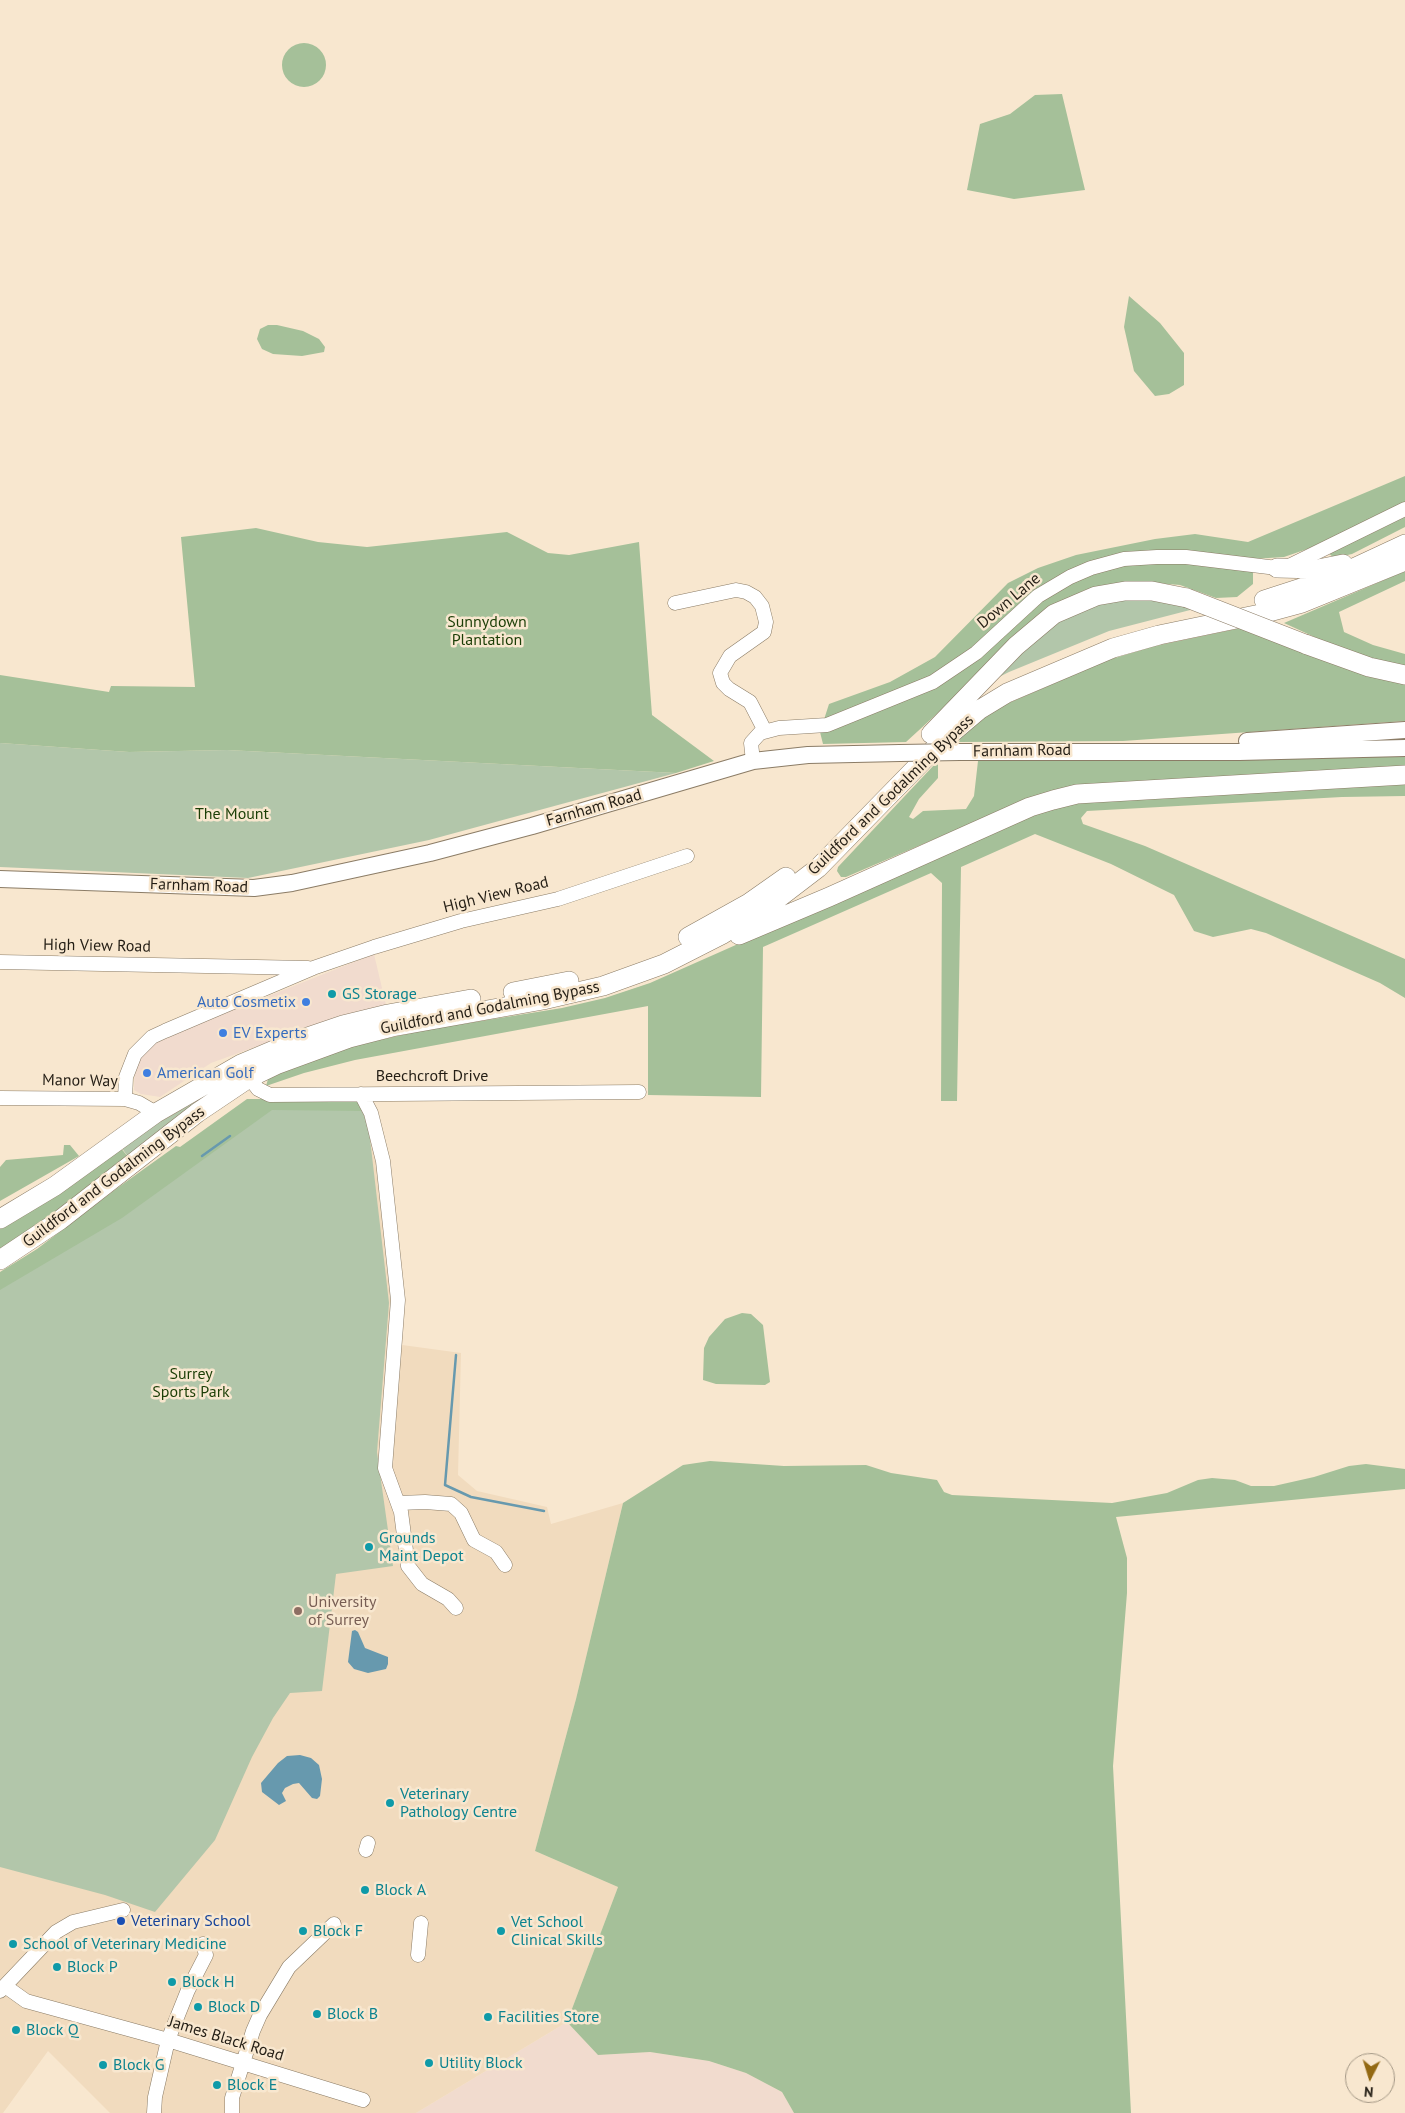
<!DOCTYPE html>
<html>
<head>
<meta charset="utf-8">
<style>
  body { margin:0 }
  #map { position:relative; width:1405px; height:2113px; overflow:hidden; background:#f8e7cf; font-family:"PT Sans",sans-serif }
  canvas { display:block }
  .north { position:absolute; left:1345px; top:2053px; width:50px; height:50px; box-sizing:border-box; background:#f8e7cf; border:1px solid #a39785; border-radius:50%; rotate:185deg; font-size:14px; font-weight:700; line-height:20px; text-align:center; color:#241e15 }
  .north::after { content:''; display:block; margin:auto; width:18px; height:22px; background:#936913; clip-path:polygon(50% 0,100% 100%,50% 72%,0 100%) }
</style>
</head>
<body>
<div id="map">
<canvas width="1405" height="2113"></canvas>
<div class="north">N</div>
</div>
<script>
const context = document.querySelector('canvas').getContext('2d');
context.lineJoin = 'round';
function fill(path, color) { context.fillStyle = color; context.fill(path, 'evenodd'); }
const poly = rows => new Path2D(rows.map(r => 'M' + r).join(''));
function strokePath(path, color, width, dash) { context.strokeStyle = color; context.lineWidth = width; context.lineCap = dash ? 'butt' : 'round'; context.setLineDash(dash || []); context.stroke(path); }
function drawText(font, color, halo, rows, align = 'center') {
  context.font = font + ' "PT Sans",sans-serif'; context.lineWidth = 5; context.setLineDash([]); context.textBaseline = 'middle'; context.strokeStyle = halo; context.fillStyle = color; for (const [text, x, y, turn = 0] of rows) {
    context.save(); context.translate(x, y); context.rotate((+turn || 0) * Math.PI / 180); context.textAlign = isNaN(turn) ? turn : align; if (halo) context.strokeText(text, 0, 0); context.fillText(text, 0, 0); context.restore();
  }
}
const commercial = poly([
  [374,954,386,1005,313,1026,211,1063,160,1097,141,1094,134,1090,135,1064,152,1044,163,1038,227,1010,241,1007],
  [567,2022,598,2055,650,2052,709,2061,746,2073,782,2092,794,2113,416,2113]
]);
const built = poly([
  [362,1109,377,1109,397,1304,395,1344,461,1353,458,1475,477,1491,547,1507,551,1524,623,1503,576,1699,535,1851,618,1887,567,2022,416,2113,110,2113,48,2051,3,2113,0,2113,0,1278]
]);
const green = poly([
  [1117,599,1164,601,1194,609,1109,631,1009,672,987,683,1062,616],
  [0,743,129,752,227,750,676,773,429,840,248,878,0,867],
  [195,1102,197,1105,129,1158,121,1147,137,1135],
  [247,1107,362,1109,369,1130,389,1303,377,1452,393,1566,336,1574,322,1691,290,1693,273,1718,252,1757,215,1840,155,1912,105,1895,0,1867,0,1278]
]);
const forest = poly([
  '282 65a22 22 0 1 1 44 0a22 22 0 1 1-44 0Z',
  [1062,94,1085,190,1014,199,967,190,980,124,1010,114,1035,95],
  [1129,296,1160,323,1184,353,1184,385,1169,394,1155,396,1134,371,1124,327],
  [268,325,277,325,303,331,319,339,325,347,324,352,302,356,273,354,262,349,257,339,260,329],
  [1405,476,1405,527,1352,554,1334,558,1319,545,1284,557,1253,559,1253,584,1237,597,1216,598,1180,585,1155,583,1119,584,1085,590,1057,604,906,742,823,744,820,732,829,704,890,682,935,657,1008,583,1038,568,1076,555,1155,539,1195,534,1248,542],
  [256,528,318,542,367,547,507,532,548,553,569,555,639,542,652,715,714,761,676,773,227,750,129,752,0,743,0,675,109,692,111,686,195,687,181,537],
  [1405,571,1405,581,1339,612,1344,632,1373,645,1405,654,1405,667,1345,651,1284,623],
  [1241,628,1405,683,1405,721,1123,741,959,742,963,731,1002,706,1108,660,1155,646],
  [1405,751,1405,767,1139,786,979,820,846,877,841,877,837,871,838,867,935,764,938,764,938,778,919,799,909,817,913,819,923,811,966,809,974,796,978,761],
  [1405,778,1405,796,1342,797,1087,811,1081,818,1083,824,1145,846,1405,959,1405,998,1380,983,1266,933,1251,929,1213,937,1194,931,1174,895,1111,864,1035,834,961,867,957,1101,941,1101,942,883,931,873,763,947,761,1097,648,1095,648,1006,355,1060,304,1073,266,1086,268,1079,277,1074,352,1046,425,1030,562,1008,605,998,650,983,1054,804],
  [247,1099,358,1099,363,1111,272,1110,122,1218,0,1290,0,1272,37,1249,116,1189,176,1146,180,1147],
  [64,1145,70,1145,79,1156,0,1201,0,1167,6,1160,63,1155],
  [120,1147,129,1158,55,1213,0,1251,0,1227],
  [742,1313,751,1314,763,1325,770,1382,765,1385,716,1384,703,1380,704,1348,709,1337,725,1319],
  [710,1461,784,1466,866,1465,891,1473,937,1480,944,1492,952,1495,1112,1503,1167,1493,1198,1480,1212,1478,1235,1480,1251,1486,1274,1486,1314,1477,1349,1466,1366,1464,1405,1469,1405,1489,1116,1517,1127,1558,1127,1593,1113,1766,1131,2113,794,2113,782,2092,746,2073,709,2061,650,2052,598,2055,567,2022,618,1887,535,1851,576,1699,623,1503,683,1465]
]);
const water = poly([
  [355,1630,358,1632,365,1648,388,1657,388,1664,386,1669,368,1673,354,1669,348,1662,352,1631],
  [300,1755,311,1758,319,1765,322,1779,320,1796,317,1799,312,1798,299,1783,293,1784,285,1788,282,1793,286,1801,279,1805,262,1792,261,1783,278,1763,287,1756]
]);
const stream = poly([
  [202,1156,230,1136],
  [456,1355,445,1485,471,1497,544,1511]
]);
const minor = poly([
  [675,603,736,590,746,592,755,597,762,606,766,622,764,632,730,656,720,673,723,683,729,689,750,702,765,731],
  [753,761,751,743,760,733,779,728,827,725,933,682,976,653,1038,596,1070,577,1091,568,1124,559,1157,557,1186,557,1277,568,1289,566,1405,509],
  [0,962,308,968],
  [245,1072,258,1089,270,1095,639,1092],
  [361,1094,371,1113,383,1161,398,1300,385,1468,401,1512,408,1566,422,1584,448,1599,456,1608],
  [0,1098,125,1099,139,1103,156,1113],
  [125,1099,126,1077,135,1054,152,1037,165,1031,313,968,374,947,461,921,558,899,687,856],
  [399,1503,425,1502,451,1504,461,1513,474,1540,496,1552,505,1565],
  [366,1850,368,1843],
  [418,1955,421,1923],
  [5,1986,26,2001,168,2040,363,2100],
  [0,1991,56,1932,73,1922,123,1910],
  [154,2113,155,2097,168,2040,188,1990,206,1955,203,1944],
  [232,2113,232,2098,253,2031,260,2015,289,1967,334,1924]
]);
const major = poly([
  [1247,741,1405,730],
  [960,752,1239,752,1405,748],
  [0,879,254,888,292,883,430,853,532,826,753,761,808,755,900,753]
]);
const highway = poly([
  [1277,568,1318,569,1343,564],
  [1264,600,1332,578,1405,544],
  [1305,644,1369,667,1405,675],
  [931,734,1016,646,1054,614,1096,596,1125,591,1152,591,1187,598],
  [739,935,829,897,1030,807,1053,800,1077,794,1405,775],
  [688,937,749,903,786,877],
  [513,992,569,981],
  [0,1219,55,1186,156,1113,241,1064,293,1042,343,1025,388,1014,471,999],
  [0,1260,60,1220,197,1113,249,1078,278,1064,349,1038,392,1027,543,1000,603,986,664,964,723,934,767,907,818,868,941,742,979,710,1007,693,1113,648,1159,635,1265,613,1302,603,1405,561]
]);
const majorBridge = poly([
  [900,753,960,752]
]);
const highwayBridge = poly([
  [1187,598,1305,644]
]);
const markers = [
  [332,994,5,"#0f9aa8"],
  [306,1002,5,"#3f7fe0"],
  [223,1033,5,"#3f7fe0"],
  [147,1073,5,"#3f7fe0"],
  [369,1547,5,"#0f9aa8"],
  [298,1611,5,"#8d6e63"],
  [390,1803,5,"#0f9aa8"],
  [365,1890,5,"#0f9aa8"],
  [121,1921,5,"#1a4fb4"],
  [303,1931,5,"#0f9aa8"],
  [501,1931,5,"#0f9aa8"],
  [13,1944,5,"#0f9aa8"],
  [57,1967,5,"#0f9aa8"],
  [172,1982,5,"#0f9aa8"],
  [198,2007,5,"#0f9aa8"],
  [317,2014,5,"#0f9aa8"],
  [488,2017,5,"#0f9aa8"],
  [16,2030,5,"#0f9aa8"],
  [429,2063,5,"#0f9aa8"],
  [103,2065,5,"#0f9aa8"],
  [217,2085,5,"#0f9aa8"]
];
const streetNames = [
  ["Down Lane",1009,601,-40],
  ["Farnham Road",1022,751,-1],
  ["Guildford and Godalming Bypass",891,795,-44],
  ["Farnham Road",594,808,-16],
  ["Farnham Road",199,886,2],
  ["High View Road",496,895,-14],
  ["High View Road",97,946,1],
  ["Guildford and Godalming Bypass",490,1008,-11],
  ["Beechcroft Drive",432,1076],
  ["Manor Way",80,1081,1],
  ["Guildford and Godalming Bypass",114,1177,-37],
  ["James Black Road",226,2039,17]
];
const parkNames = [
  ["Sunnydown",487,622],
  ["Plantation",487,640],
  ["The Mount",232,814],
  ["Surrey",191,1374],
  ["Sports Park",191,1392]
];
const cultureNames = [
  ["GS Storage",342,994],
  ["Grounds",379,1538],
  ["Maint Depot",379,1556],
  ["Veterinary",400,1794],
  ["Pathology Centre",400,1812],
  ["Block A",375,1890],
  ["Vet School",511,1922],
  ["Clinical Skills",511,1940],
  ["Block F",313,1931],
  ["School of Veterinary Medicine",23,1944],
  ["Block P",67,1967],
  ["Block H",182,1982],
  ["Block D",208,2007],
  ["Block B",327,2014],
  ["Facilities Store",498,2017],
  ["Block Q",26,2030],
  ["Utility Block",439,2063],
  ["Block G",113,2065],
  ["Block E",227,2085]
];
const shopNames = [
  ["Auto Cosmetix",296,1002,"right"],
  ["EV Experts",233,1033],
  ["American Golf",157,1073]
];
const educationNames = [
  ["University",308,1602],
  ["of Surrey",308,1620]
];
const transitNames = [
  ["Veterinary School",131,1921]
];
fill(commercial, '#f1dbce');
fill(built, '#f1dbbe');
fill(green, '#b2c6aa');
fill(forest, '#a5c099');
fill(water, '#6799ae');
strokePath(stream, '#6799ae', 2.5);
strokePath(minor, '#8b7c66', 15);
strokePath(major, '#8b7c66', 18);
strokePath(highway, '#8b7c66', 20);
strokePath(minor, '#fff', 14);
strokePath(major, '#fff', 16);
strokePath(highway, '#fff', 19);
strokePath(majorBridge, '#8b7c66', 18, []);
strokePath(highwayBridge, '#8b7c66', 20, []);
strokePath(majorBridge, '#fff', 16);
strokePath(highwayBridge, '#fff', 19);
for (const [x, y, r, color] of markers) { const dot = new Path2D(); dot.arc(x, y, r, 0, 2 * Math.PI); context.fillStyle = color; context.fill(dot); strokePath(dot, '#f8e7cf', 2); }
drawText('16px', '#241e15', '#f8e7cf', streetNames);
drawText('16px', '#1b3e06', '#f8e7cf', parkNames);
drawText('16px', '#0d838f', '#f8e7cf', cultureNames, 'left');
drawText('16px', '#366cbe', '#f8e7cf', shopNames, 'left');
drawText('16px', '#785e54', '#f8e7cf', educationNames, 'left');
drawText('16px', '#164399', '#f8e7cf', transitNames, 'left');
</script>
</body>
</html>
